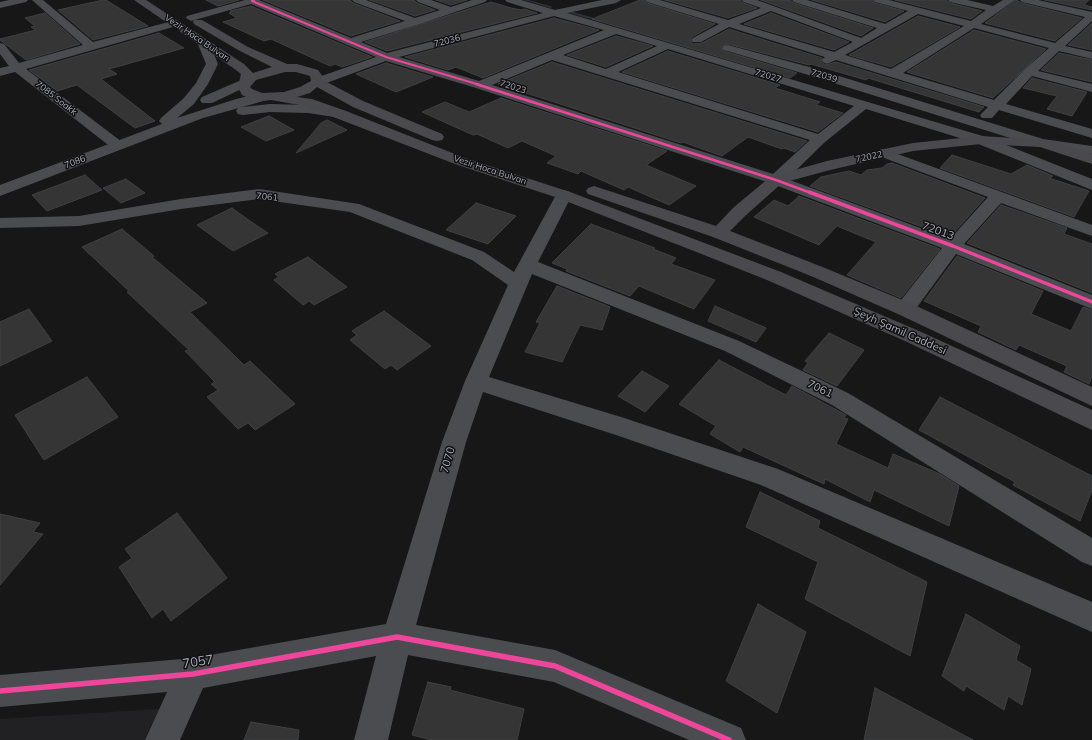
<!DOCTYPE html>
<html>
<head>
<meta charset="utf-8">
<style>
  body { margin:0 }
  canvas { display:block; background:#171717 }
</style>
</head>
<body>
<canvas width="1092" height="740"></canvas>
<script>
const context = document.querySelector('canvas').getContext('2d');
context.lineJoin = 'round';
function fill(path, color) { context.fillStyle = color; context.fill(path, 'evenodd'); }
const poly = rows => new Path2D(rows.map(r => 'M' + r).join(''));
function strokePath(path, color, width, dash) { context.strokeStyle = color; context.lineWidth = width; context.lineCap = dash ? 'butt' : 'round'; context.setLineDash(dash || []); context.stroke(path); }
function drawText(font, color, halo, rows, align = 'center') {
  context.font = font + ' Mulish,sans-serif'; context.lineWidth = 3; context.setLineDash([]); context.textBaseline = 'middle'; context.strokeStyle = halo; context.fillStyle = color; for (const [text, x, y, turn = 0] of rows) {
    context.save(); context.translate(x, y); context.rotate((+turn || 0) * Math.PI / 180); context.textAlign = isNaN(turn) ? turn : align; if (halo) context.strokeText(text, 0, 0); context.fillText(text, 0, 0); context.restore();
  }
}
const built = poly([
  [159,709,144,740,0,740,0,719]
]);
const stream = poly([
  [524,0,529,0,553,7,550,8,524,0],
  [566,10,602,20,603,21,601,22,565,12,566,10]
]);
const building = poly([
  [103,0,106,0,148,26,93,40,58,10,103,0],
  [206,0,239,0,218,6,206,0],
  [263,0,350,0,353,3,400,21,351,36,263,0],
  [370,0,414,0,417,3,435,10,415,16,370,0],
  [436,0,467,0,451,5,436,0],
  [640,0,644,0,647,3,715,24,692,37,690,40,693,44,702,43,729,29,822,58,820,61,826,65,836,62,984,107,979,112,868,78,866,80,811,64,809,65,728,44,721,47,724,51,797,73,790,78,592,19,640,0],
  [665,0,740,0,744,3,757,8,728,18,665,0],
  [761,0,790,0,794,3,873,28,861,36,761,0],
  [812,0,872,0,875,3,904,11,885,22,812,0],
  [895,0,946,0,950,3,982,11,971,19,895,0],
  [1016,0,1022,3,1082,18,1055,41,985,23,1016,0],
  [1045,0,1089,0,1084,5,1092,7,1092,10,1045,0],
  [491,2,511,8,521,10,524,9,537,13,387,51,365,42,491,2],
  [251,6,372,57,342,67,335,64,330,66,271,39,264,41,223,22,237,18,229,13,232,12,230,11,251,6],
  [45,13,80,44,26,60,0,40,0,39,36,30,31,27,35,26,25,18,45,13],
  [771,13,849,42,834,50,744,24,771,13],
  [918,16,960,27,891,67,849,55,918,16],
  [554,18,599,30,483,78,456,67,448,70,405,57,554,18],
  [1092,23,1092,50,1068,45,1092,23],
  [974,30,1046,49,993,98,907,72,974,30],
  [159,33,184,48,109,69,117,74,101,79,155,121,135,128,77,85,57,91,29,70,159,33],
  [616,36,653,46,606,67,567,55,616,36],
  [668,51,780,85,775,88,820,102,816,105,843,113,818,132,622,72,668,51],
  [1059,53,1092,60,1092,82,1041,70,1059,53],
  [552,62,807,141,795,152,784,148,782,149,748,137,722,156,683,142,681,143,498,84,552,62],
  [386,63,433,77,396,92,356,74,386,63],
  [1032,78,1087,92,1072,116,1047,109,1057,96,1023,88,1032,78],
  [501,98,667,151,646,165,696,186,669,205,628,187,624,190,581,171,578,174,547,163,556,156,522,141,508,148,477,134,473,135,422,112,445,102,469,112,501,98],
  [269,116,294,130,266,141,241,127,269,116],
  [327,120,347,130,296,153,321,123,327,120],
  [952,155,1011,174,1027,165,1053,176,1049,178,1089,191,1074,217,940,168,952,155],
  [892,163,985,198,950,237,810,186,821,177,849,171,861,175,867,170,882,168,887,164,892,163],
  [85,175,102,190,47,211,32,195,85,175],
  [126,179,145,193,121,203,103,188,126,179],
  [799,196,940,249,901,298,847,275,876,242,837,226,819,245,754,217,774,200,788,206,799,196],
  [476,203,516,216,488,244,446,230,476,203],
  [1001,205,1067,228,1064,234,1092,244,1092,293,967,243,1001,205],
  [232,208,250,221,268,233,233,251,197,225,232,208],
  [591,224,655,248,653,249,676,258,671,264,715,280,694,309,639,286,630,296,566,271,567,269,552,263,591,224],
  [122,229,154,256,152,257,207,303,190,312,244,365,250,361,295,404,255,430,248,423,238,429,207,397,218,390,211,384,215,382,185,351,189,350,127,292,129,291,82,247,122,229],
  [957,256,1043,291,1031,314,1071,331,1083,307,1092,310,1092,376,1089,384,1064,372,1067,366,1019,345,1016,350,978,332,981,326,924,301,957,256],
  [308,257,347,287,314,305,309,301,303,305,274,280,279,277,275,274,308,257],
  [557,286,610,307,602,330,580,325,562,362,525,352,540,323,536,322,557,286],
  [715,306,766,328,756,342,708,321,715,306],
  [29,309,52,341,0,366,0,322,29,309],
  [384,311,431,346,397,370,391,365,385,369,350,340,357,335,352,331,384,311],
  [829,333,864,350,837,386,803,370,808,363,805,361,829,333],
  [719,360,786,395,792,386,846,415,844,418,848,419,836,444,888,468,893,454,940,474,959,486,949,526,874,490,870,502,825,479,824,484,743,447,740,452,710,434,716,426,679,404,719,360],
  [642,371,669,386,645,412,618,396,642,371],
  [87,377,118,417,44,460,15,415,87,377],
  [940,397,1092,476,1092,490,1080,521,1013,485,1015,482,919,430,940,397],
  [760,492,820,521,818,528,927,582,910,656,805,599,818,562,746,527,760,492],
  [177,513,227,578,171,621,163,609,152,618,119,567,132,558,125,549,177,513],
  [0,514,40,523,33,532,43,534,0,585,0,514],
  [758,604,806,632,777,713,726,681,758,604],
  [966,614,1020,646,1016,660,1031,669,1022,705,1008,696,1004,710,966,686,964,691,942,676,966,614],
  [428,682,451,687,450,690,524,709,517,740,432,740,412,735,428,682],
  [875,688,973,740,864,740,875,688],
  [251,722,299,730,298,740,244,740,251,722]
]);
const minor = poly([
  [9,0,28,0,26,2,0,8,0,2,9,0],
  [32,0,43,0,93,42,176,20,181,23,180,25,26,69,122,142,124,145,122,148,117,149,112,148,15,72,0,76,0,68,9,66,0,54,0,43,4,44,19,63,83,45,32,0],
  [245,0,259,0,351,38,405,21,354,2,352,0,366,0,415,18,440,10,418,2,416,0,431,0,451,7,472,0,487,0,485,2,420,24,361,42,387,53,543,13,507,2,505,0,521,0,555,10,602,0,621,0,616,3,567,13,986,137,1092,179,1092,190,976,143,866,109,825,142,787,179,950,239,988,197,879,156,877,153,879,150,884,149,1092,225,1092,236,1001,203,964,244,1092,295,1092,309,956,254,912,314,905,316,898,314,895,309,898,304,942,248,770,183,476,88,386,61,321,85,313,85,311,82,313,79,376,57,251,4,191,21,186,18,187,16,245,0],
  [554,16,604,30,479,81,399,57,554,16],
  [616,34,657,46,606,69,563,55,616,34],
  [668,49,854,106,818,134,618,72,668,49],
  [552,60,810,140,773,174,492,85,552,60],
  [645,0,660,0,728,20,761,8,744,2,742,0,757,0,861,38,877,28,794,2,792,0,807,0,885,24,908,11,875,2,873,0,889,0,971,21,986,10,950,2,948,0,967,0,993,6,1003,0,1015,0,981,24,1055,43,1085,17,1022,2,1020,0,1038,0,1092,12,1092,21,1065,46,1092,52,1092,59,1059,51,1038,71,1092,84,1092,92,1032,76,1006,104,1092,129,1092,138,999,110,992,118,982,118,980,115,988,107,836,60,827,64,823,62,821,60,825,57,729,27,701,42,693,42,691,40,693,38,719,24,647,2,645,0],
  [771,11,853,42,834,52,739,24,771,11],
  [918,14,964,26,891,69,845,55,918,14],
  [974,28,1049,48,1025,69,994,100,903,73,974,28],
  [728,45,813,68,1043,139,1092,146,1092,154,1036,146,805,74,724,50,722,48,724,46,728,45],
  [259,189,359,204,484,252,514,272,556,195,558,192,564,190,570,192,572,195,538,262,739,341,848,393,1092,538,1092,566,1082,562,832,405,725,351,532,274,489,377,621,417,778,469,1092,602,1092,632,761,485,616,435,483,392,466,442,416,625,555,650,741,728,746,740,689,740,554,682,408,655,388,740,354,740,376,656,203,688,180,740,145,740,167,692,0,707,0,675,193,658,386,624,442,442,465,381,508,285,472,260,350,212,259,199,181,209,79,226,0,228,0,218,79,216,181,199,259,189]
]);
const tertiary = poly([
  [203,39,209,42,218,64,208,84,194,104,177,118,236,99,262,93,267,94,268,97,267,100,203,118,0,196,0,185,162,124,159,121,161,118,184,98,196,83,206,64,197,42,203,39],
  [246,78,250,79,252,82,250,85,212,103,202,103,200,100,202,97,246,78],
  [270,104,308,105,341,110,346,111,348,114,346,117,341,118,308,113,270,112,243,115,238,114,236,111,238,108,243,107,270,104]
]);
const secondary = poly([
  [134,0,146,0,244,64,253,73,272,67,240,51,194,24,193,22,194,20,202,20,248,47,287,64,297,64,318,70,323,77,323,80,363,101,442,134,444,137,442,140,437,141,432,140,353,107,317,87,310,93,297,97,312,99,346,111,465,158,570,192,781,272,919,331,1092,410,1092,430,905,341,767,280,699,253,558,198,455,164,305,106,271,100,262,101,248,98,242,95,238,87,241,74,236,70,134,0],
  [285,72,296,72,310,76,311,81,300,87,284,92,262,93,252,89,250,87,256,80,285,72],
  [981,136,1046,140,1092,154,1092,164,1040,147,981,144,913,151,830,170,782,183,745,216,730,231,825,268,912,304,1092,387,1092,406,898,314,811,276,713,237,588,194,586,191,588,188,594,186,600,188,716,226,733,208,770,177,827,161,913,143,981,136]
]);
const cyclewayFar3 = poly([
  [254,0,252,1,386,57,480,85]
]);
const cyclewayFar2 = poly([
  [476,84,776,180,811,193]
]);
const cyclewayFar1 = poly([
  [809,192,953,246,1092,302]
]);
const cycleway = poly([
  [0,691,193,674,397,637,555,666,729,740]
]);
const farStreetnames = [
  ["Vezir Hoca Bulvarı",197,38,34],
  ["72036",447,41,-15],
  ["72027",768,76,17],
  ["72039",824,76,17],
  ["72023",513,87,18],
  ["7085 Soakk",56,98,38],
  ["72022",869,157,-12],
  ["7086",75,162,-21],
  ["Vezir Hoca Bulvarı",490,170,18],
  ["7061",267,197,5]
];
const streetNames = [
  ["72013",938,231,20],
  ["Şeyh Şamil Caddesi",900,331,24],
  ["7061",820,389,26],
  ["7070",448,460,-74]
];
const nearStreetnames = [
  ["7057",198,662,-9]
];
fill(built, '#212123');
fill(stream, '#2a3239');
fill(building, '#353536');
strokePath(building, '#3f4043', 1);
fill(minor, '#4b4c50');
fill(tertiary, '#4b4c50');
fill(secondary, '#4a4a4e');
strokePath(cyclewayFar3, '#ed469a', 2);
strokePath(cyclewayFar2, '#ed469a', 2.5);
strokePath(cyclewayFar1, '#ed469a', 3.5);
strokePath(cycleway, '#ed469a', 5.5);
drawText('9px', '#a8adb8', '#111113', farStreetnames);
drawText('11px', '#a8adb8', '#111113', streetNames);
drawText('13px', '#a8adb8', '#111113', nearStreetnames);
</script>
</body>
</html>
